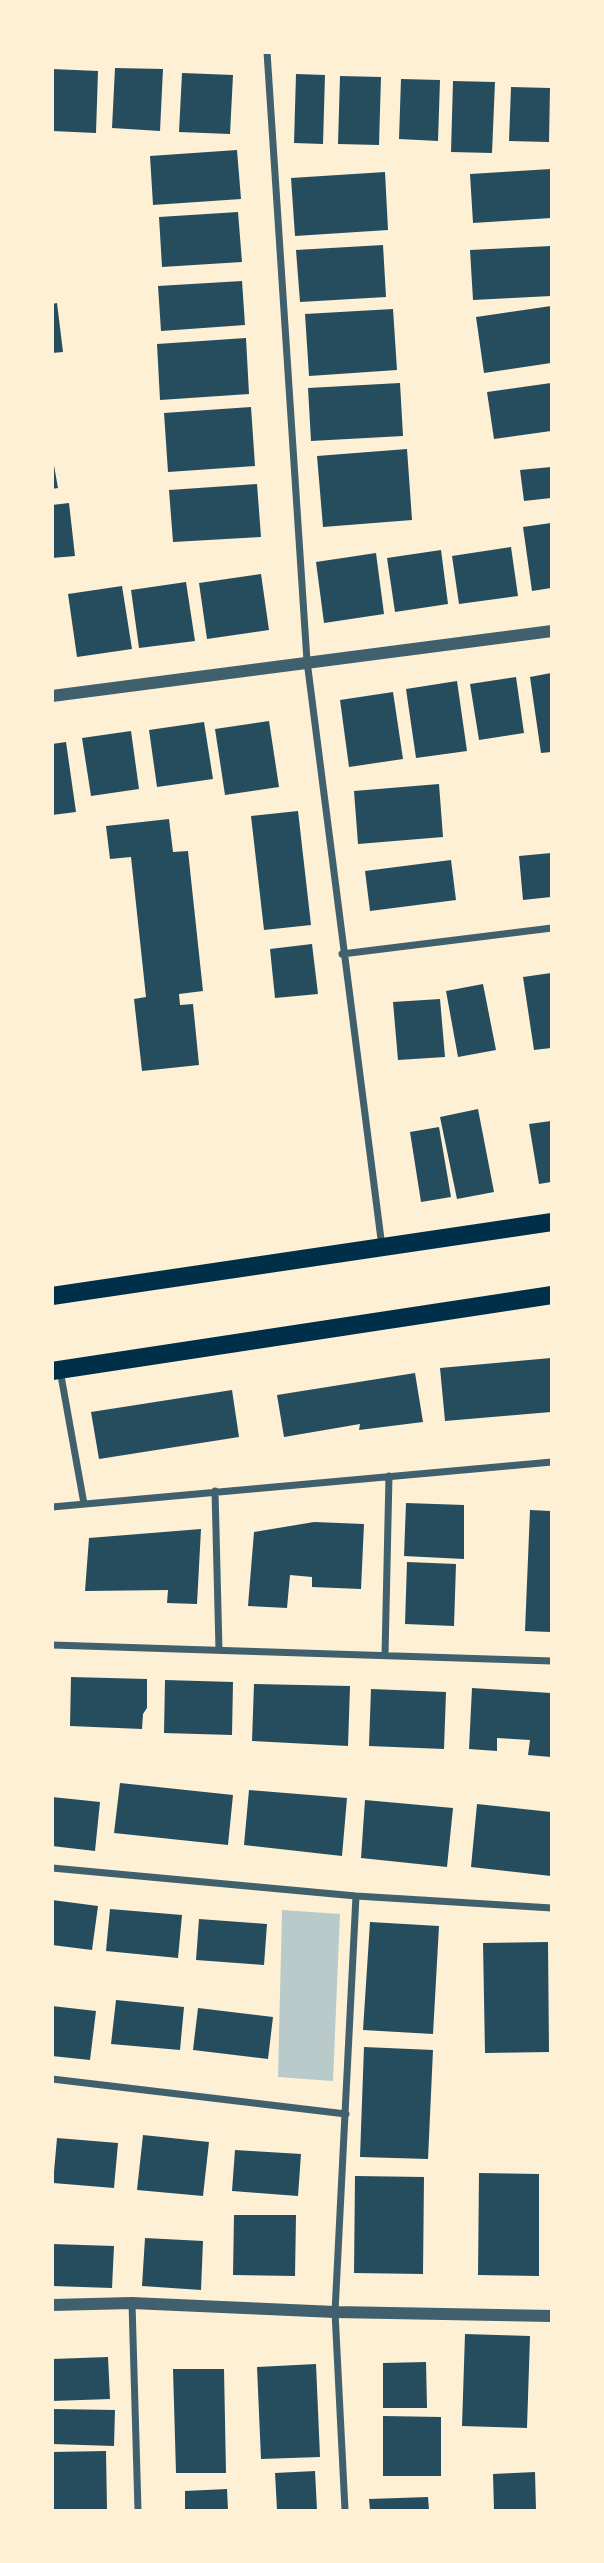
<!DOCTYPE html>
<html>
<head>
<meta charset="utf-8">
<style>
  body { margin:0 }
  #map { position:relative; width:604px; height:2563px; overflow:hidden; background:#fdf0d5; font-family:"Noto Sans",sans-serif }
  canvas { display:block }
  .frame { position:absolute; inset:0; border:54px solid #fdf0d5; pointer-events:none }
</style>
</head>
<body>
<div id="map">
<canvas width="604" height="2563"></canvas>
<div class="frame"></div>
</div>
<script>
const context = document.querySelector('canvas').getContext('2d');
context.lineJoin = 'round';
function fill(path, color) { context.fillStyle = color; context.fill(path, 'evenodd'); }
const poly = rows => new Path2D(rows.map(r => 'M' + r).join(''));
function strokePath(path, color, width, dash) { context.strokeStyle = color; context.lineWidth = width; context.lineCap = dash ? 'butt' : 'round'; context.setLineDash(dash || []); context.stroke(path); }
const green = poly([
  [282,1910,340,1914,333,2081,278,2077]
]);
const building = poly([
  [115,68,163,69,160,131,112,128],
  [52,69,98,71,96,133,52,131],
  [182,73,233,75,230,134,179,132],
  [296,74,325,75,323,144,294,143],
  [340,76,381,77,379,145,338,144],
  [401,79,440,80,438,141,399,139],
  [453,81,495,82,492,153,451,152],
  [511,87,550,88,549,142,509,141],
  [237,150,241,199,153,205,150,156],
  [551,169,551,218,473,223,470,174],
  [385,172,388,230,295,236,291,178],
  [238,212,242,262,162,267,159,217],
  [383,245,386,297,300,302,296,250],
  [551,246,551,296,473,300,470,250],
  [242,281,245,325,161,331,158,286],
  [57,303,63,352,52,353,52,304],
  [551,306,551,363,484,373,476,317],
  [393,309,397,370,309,376,305,314],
  [246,338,249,394,160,400,157,344],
  [400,383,403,436,311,441,308,388],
  [551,383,551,431,494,439,487,392],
  [251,407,255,466,168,472,164,413],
  [407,449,412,520,323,527,317,456],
  [52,454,58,488,52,489],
  [551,467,551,498,524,501,520,470],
  [257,484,261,537,173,542,169,490],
  [69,503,75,556,52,558,52,505],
  [551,523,551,588,532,591,523,527],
  [511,547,518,596,459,604,452,556],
  [441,550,448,604,395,612,387,558],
  [376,553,384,614,324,623,316,562],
  [261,574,269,630,207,639,199,583],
  [186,582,195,641,139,648,131,590],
  [122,586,132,649,77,657,68,594],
  [551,673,551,752,541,753,530,677],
  [516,677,524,733,479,740,470,684],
  [457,681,467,751,416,758,406,689],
  [393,692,403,759,349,767,340,700],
  [269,721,279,787,225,795,215,729],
  [204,722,213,779,157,787,149,730],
  [131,731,139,789,91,796,82,738],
  [66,742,76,812,52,815,52,744],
  [439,784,443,837,358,844,354,791],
  [298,811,311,925,264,930,251,816],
  [169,819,173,852,188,851,203,991,179,994,180,1005,193,1004,199,1065,142,1071,134,999,146,997,131,857,110,859,106,826],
  [551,853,551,897,523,900,519,856],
  [451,860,456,900,370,911,365,871],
  [312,944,318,994,275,998,270,949],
  [551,973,551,1048,534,1050,523,977],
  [483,984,496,1050,458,1057,446,991],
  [440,999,445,1057,398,1060,393,1002],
  [478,1109,494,1192,457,1199,440,1117],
  [551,1121,551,1182,539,1184,529,1124],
  [439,1127,451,1197,421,1202,410,1132],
  [551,1358,551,1412,445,1421,440,1368],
  [415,1373,423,1422,359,1430,360,1424,284,1437,277,1395],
  [232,1390,239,1437,99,1459,91,1412],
  [406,1503,464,1505,464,1559,404,1556],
  [530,1510,551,1511,551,1632,525,1631],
  [314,1522,364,1524,361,1589,312,1587,312,1577,290,1575,287,1608,248,1606,254,1532],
  [201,1529,197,1604,167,1603,168,1590,85,1591,89,1538],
  [407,1562,456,1564,454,1626,405,1624],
  [71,1677,147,1679,147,1708,143,1714,142,1729,70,1726],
  [165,1680,233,1682,232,1735,164,1733],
  [254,1684,350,1686,348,1746,252,1741],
  [472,1688,551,1693,551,1757,528,1755,530,1740,497,1738,497,1751,469,1749],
  [371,1689,446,1692,444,1749,369,1746],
  [120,1783,233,1795,228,1845,114,1833],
  [249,1790,347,1798,342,1856,244,1845],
  [52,1797,100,1802,95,1851,52,1846],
  [365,1800,453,1808,447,1867,361,1858],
  [477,1804,551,1812,551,1876,471,1867],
  [52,1900,98,1906,92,1950,52,1945],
  [110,1909,182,1915,178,1958,106,1951],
  [199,1919,267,1924,264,1965,196,1960],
  [370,1922,439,1926,433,2034,363,2030],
  [548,1942,549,2052,485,2053,483,1943],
  [116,2000,184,2007,180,2050,111,2044],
  [52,2006,96,2011,90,2060,52,2056],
  [198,2008,273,2017,268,2059,193,2050],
  [364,2047,433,2050,428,2159,360,2157],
  [143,2135,209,2142,203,2196,137,2190],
  [57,2138,118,2143,114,2188,53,2183],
  [235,2150,301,2154,298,2196,232,2191],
  [479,2173,539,2174,539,2276,478,2275],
  [355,2176,424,2177,423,2274,354,2273],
  [234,2215,296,2215,295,2276,233,2275],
  [145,2238,203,2241,201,2290,142,2286],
  [52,2244,114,2246,112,2288,52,2286],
  [465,2334,530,2336,527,2428,462,2426],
  [108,2357,110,2399,52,2401,52,2359],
  [426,2362,427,2408,383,2408,383,2363],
  [316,2364,320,2457,261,2459,257,2367],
  [173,2369,224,2369,226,2473,176,2473],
  [52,2409,115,2410,114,2446,52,2444],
  [383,2416,441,2417,441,2476,383,2476],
  [106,2451,107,2510,52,2510,52,2452],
  [315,2471,317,2510,277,2510,275,2473],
  [535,2472,536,2510,494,2510,493,2474],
  [227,2489,228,2510,185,2510,185,2491],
  [428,2497,429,2510,370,2510,369,2499]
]);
const minor = poly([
  [267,52,307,661,382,1247],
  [342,954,552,928],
  [60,1370,84,1504],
  [215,1491,219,1650],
  [52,1507,552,1462],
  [52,1645,552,1661],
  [385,1655,389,1476],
  [52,1868,356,1896,552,1908],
  [52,2079,346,2114],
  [132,2303,138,2510],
  [345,2510,335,2312,356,1896]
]);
const tertiary = poly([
  [52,696,552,631],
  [52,2305,132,2303,335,2312,552,2316]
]);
const primary = poly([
  [52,1296,552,1222],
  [52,1371,552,1295]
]);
fill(green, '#b9caca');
fill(building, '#264d5e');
strokePath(minor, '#3f606c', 7);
strokePath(tertiary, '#3f606c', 12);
strokePath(primary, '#003049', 18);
</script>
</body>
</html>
